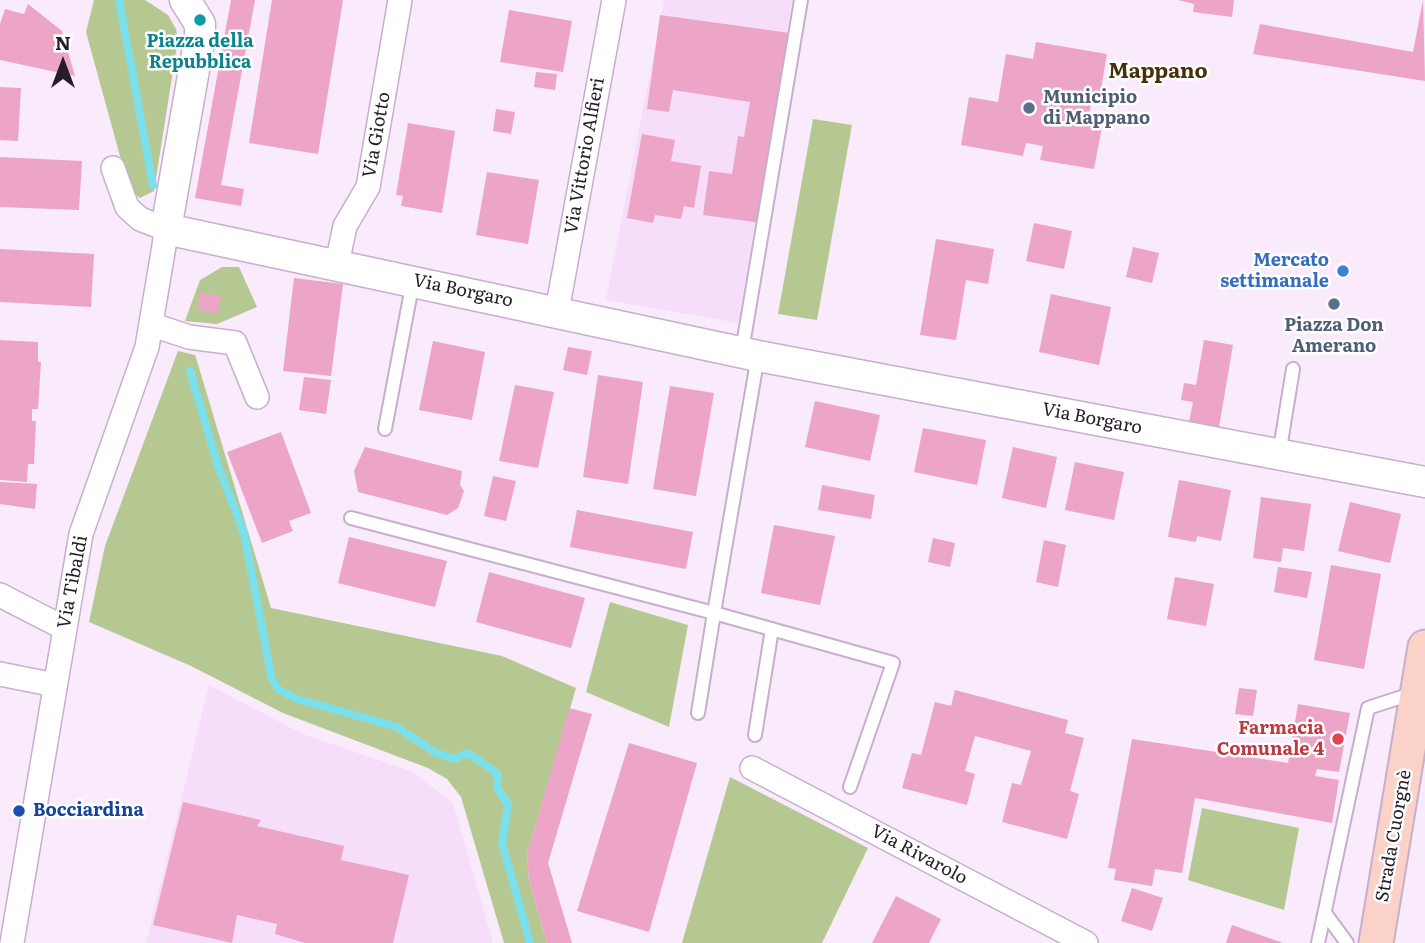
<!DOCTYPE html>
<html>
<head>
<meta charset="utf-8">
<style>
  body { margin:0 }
  #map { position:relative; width:1425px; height:943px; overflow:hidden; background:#f9eafc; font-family:Literata,serif }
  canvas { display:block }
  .north { position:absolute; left:28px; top:28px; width:70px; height:70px; -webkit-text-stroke:5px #fff; paint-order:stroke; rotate:0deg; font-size:19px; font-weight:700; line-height:28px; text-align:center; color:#261d28 }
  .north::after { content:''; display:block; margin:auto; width:24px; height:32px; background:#261d28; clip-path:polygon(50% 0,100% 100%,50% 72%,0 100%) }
</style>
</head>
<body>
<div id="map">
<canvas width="1425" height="943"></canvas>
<div class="north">N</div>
</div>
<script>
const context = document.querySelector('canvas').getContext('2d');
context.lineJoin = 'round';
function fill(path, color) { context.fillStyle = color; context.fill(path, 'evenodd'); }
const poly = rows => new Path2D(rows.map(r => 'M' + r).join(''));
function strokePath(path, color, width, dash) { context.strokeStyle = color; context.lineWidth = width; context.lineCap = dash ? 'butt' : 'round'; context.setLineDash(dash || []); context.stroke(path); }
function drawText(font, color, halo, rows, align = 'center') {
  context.font = font + ' Literata,serif'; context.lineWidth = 5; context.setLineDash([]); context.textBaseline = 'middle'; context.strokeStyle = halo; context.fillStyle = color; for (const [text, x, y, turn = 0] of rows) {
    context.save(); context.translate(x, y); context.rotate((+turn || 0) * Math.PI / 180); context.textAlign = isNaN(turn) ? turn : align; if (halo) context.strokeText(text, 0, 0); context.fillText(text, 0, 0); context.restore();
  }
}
const built = poly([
  [664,0,792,0,738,323,606,300],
  [209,685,303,734,413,772,453,803,493,943,146,943]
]);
const green = poly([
  [94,0,145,0,168,15,176,29,178,39,154,191,140,198,129,189,86,32],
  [813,119,852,125,817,320,778,314],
  [222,267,239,267,257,307,217,324,185,321,200,280],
  [178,351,195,355,197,361,271,608,502,656,576,688,527,855,529,880,547,943,504,943,461,797,447,779,428,768,283,713,191,666,89,622,105,546],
  [610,602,688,625,669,727,586,692],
  [730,777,868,848,822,943,682,943],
  [1202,808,1299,828,1284,910,1188,880]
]);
const stream = poly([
  [119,0,153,185],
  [190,371,218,466,244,533,272,680,279,690,297,699,397,727,436,753,455,759,468,753,498,774,497,788,508,804,502,843,530,943]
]);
const building = poly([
  [231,0,255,0,221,185,244,189,241,206,195,198],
  [272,0,343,0,318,154,249,143],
  [1178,0,1234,0,1232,17,1193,12,1194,4],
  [1423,0,1425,81,1253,54,1260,24,1413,52],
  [28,4,62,31,75,76,0,60,0,24,5,9,24,14],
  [509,10,572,21,563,72,500,62],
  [660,15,790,33,762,223,703,215,709,171,732,174,738,136,744,137,750,102,673,90,669,112,647,109],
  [1036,42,1107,54,1099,100,1092,99,1089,114,1104,116,1094,169,1040,160,1043,146,1026,143,1023,156,961,145,969,97,998,102,1006,54,1033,59],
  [536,72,557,74,555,90,534,87],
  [0,87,21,88,18,141,0,140],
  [496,109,515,112,511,134,493,131],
  [408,123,455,131,442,213,401,206,403,196,396,195],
  [642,134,675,140,671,161,701,166,694,208,684,206,681,219,655,215,653,223,627,218],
  [0,157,82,161,79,210,0,207],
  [487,172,539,180,528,244,476,235],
  [1034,223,1072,231,1064,269,1026,261],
  [936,239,994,249,988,284,966,280,956,340,920,335],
  [1133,247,1159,253,1152,283,1126,277],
  [0,249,94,254,91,307,0,302],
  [294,278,343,284,331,376,283,371],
  [200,292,221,296,217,314,197,309],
  [1051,294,1111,307,1099,365,1039,352],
  [0,340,38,342,38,362,41,362,38,409,32,409,32,421,36,421,34,464,28,464,27,482,0,480],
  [1204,340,1233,345,1219,427,1189,422,1193,402,1181,400,1184,383,1196,385],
  [433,341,485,352,472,420,419,410],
  [568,347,592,351,587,375,563,370],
  [598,375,643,382,628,484,583,477],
  [304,377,331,380,326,414,299,410],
  [515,385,554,392,538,468,499,461],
  [670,386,714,393,696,496,653,489],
  [815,401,880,415,870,461,805,447],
  [923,428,986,440,977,485,914,472],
  [281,432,311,513,289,521,293,531,262,543,227,452],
  [365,447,462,471,460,485,464,491,458,508,447,515,358,492,354,471],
  [1013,447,1057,457,1046,508,1002,498],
  [1075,462,1124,472,1114,520,1065,510],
  [493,476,516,481,506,521,484,516],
  [1179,480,1231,490,1221,541,1197,536,1196,542,1168,537],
  [0,482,37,484,35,509,0,504],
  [822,485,875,495,871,519,818,510],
  [1261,497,1311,504,1304,551,1283,548,1281,562,1253,558],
  [1350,502,1401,514,1390,563,1338,551],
  [577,510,693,532,686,569,570,547],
  [774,525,835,536,820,605,761,593],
  [349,537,447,561,435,607,338,583],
  [933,538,955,543,950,567,928,562],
  [1044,540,1066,545,1058,587,1036,582],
  [1331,565,1381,574,1364,669,1314,660],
  [1278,567,1312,572,1307,598,1274,592],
  [489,572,585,598,571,648,476,622],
  [1175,577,1214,584,1206,626,1167,619],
  [1239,688,1257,690,1253,716,1235,714],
  [955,690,1068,720,1065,733,1084,738,1070,791,1079,794,1067,839,1002,822,1012,783,1021,785,1031,751,975,736,965,771,975,774,967,805,902,788,912,753,921,755,935,702,951,706],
  [1298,704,1350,713,1339,772,1317,769,1315,776,1339,780,1332,823,1195,798,1182,873,1155,869,1152,886,1114,880,1116,869,1108,868,1132,739,1288,763],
  [569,708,592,714,548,863,572,943,547,943,529,880,527,855],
  [629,743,697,763,649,932,577,911],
  [183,802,261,820,257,826,344,846,341,860,409,875,393,943,305,943,275,934,277,924,237,915,232,943,153,925],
  [1132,888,1163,898,1152,931,1121,921],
  [896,896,941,919,929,943,872,943],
  [1232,925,1283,943,1226,943]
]);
const service = poly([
  [742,351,801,0],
  [385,429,413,281],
  [1279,455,1293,369],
  [351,518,714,613,758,356],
  [698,713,714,613,893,663,850,787],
  [755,735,772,629],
  [1325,913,1347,943],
  [1318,943,1368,708,1414,693]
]);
const minor = poly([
  [337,264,345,226,368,187,400,0],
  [557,311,614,0],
  [153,325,189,337,235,343,257,397],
  [0,595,64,628],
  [0,674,55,685],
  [752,768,1086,943],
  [12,943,81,534,147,347,164,246,166,229,140,219,127,207,113,168]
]);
const tertiary = poly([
  [185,0,200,24,200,36,166,229,758,356,1425,482]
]);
const secondary = poly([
  [1376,943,1425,647]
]);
const markers = [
  [200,20,7,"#0f9aa8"],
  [1029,108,7,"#5c6f8a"],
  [1343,271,7,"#3f7fe0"],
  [1334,304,7,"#5c6f8a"],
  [1338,739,7,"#e0444e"],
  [19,811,7,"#1a4fb4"]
];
const cultureNames = [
  ["Piazza della",200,42],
  ["Repubblica",200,63]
];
const serviceNames = [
  ["Municipio",1043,98],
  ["di Mappano",1043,119],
  ["Piazza Don",1334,326,"center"],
  ["Amerano",1334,347,"center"]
];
const streetNames = [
  ["Via Giotto",377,135,-80],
  ["Via Vittorio Alfieri",585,156,-80],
  ["Via Borgaro",463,291,12],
  ["Via Borgaro",1092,419,11],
  ["Via Tibaldi",73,582,-79],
  ["Strada Cuorgnè",1394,836,-80],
  ["Via Rivarolo",919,855,28]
];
const shopNames = [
  ["Mercato",1329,261],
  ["settimanale",1329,282]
];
const healthNames = [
  ["Farmacia",1324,729],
  ["Comunale 4",1324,750]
];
const transitNames = [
  ["Bocciardina",33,811]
];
const quarterNames = [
  ["Mappano",1158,72]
];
fill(built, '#f6defb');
fill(green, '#b6c891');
strokePath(stream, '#7be0e9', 8);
fill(building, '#eca4c7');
strokePath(service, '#c7afcc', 16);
strokePath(minor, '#c7afcc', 26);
strokePath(tertiary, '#c7afcc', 33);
strokePath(secondary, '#c7afcc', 37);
strokePath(service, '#fff', 12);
strokePath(minor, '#fff', 23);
strokePath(tertiary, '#fff', 30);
strokePath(secondary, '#fad2c8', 33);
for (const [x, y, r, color] of markers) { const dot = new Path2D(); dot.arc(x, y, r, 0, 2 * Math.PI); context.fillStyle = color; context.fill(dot); strokePath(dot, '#fff', 2.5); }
drawText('bold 18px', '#0d838f', '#fff', cultureNames);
drawText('bold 18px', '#4e5e75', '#fff', serviceNames, 'left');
drawText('18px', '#261d28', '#fff', streetNames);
drawText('bold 18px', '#366cbe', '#fff', shopNames, 'right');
drawText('bold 18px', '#be3a42', '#fff', healthNames, 'right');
drawText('bold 18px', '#164399', '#fff', transitNames, 'left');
drawText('bold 21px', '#462f0a', '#fff', quarterNames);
</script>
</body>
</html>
